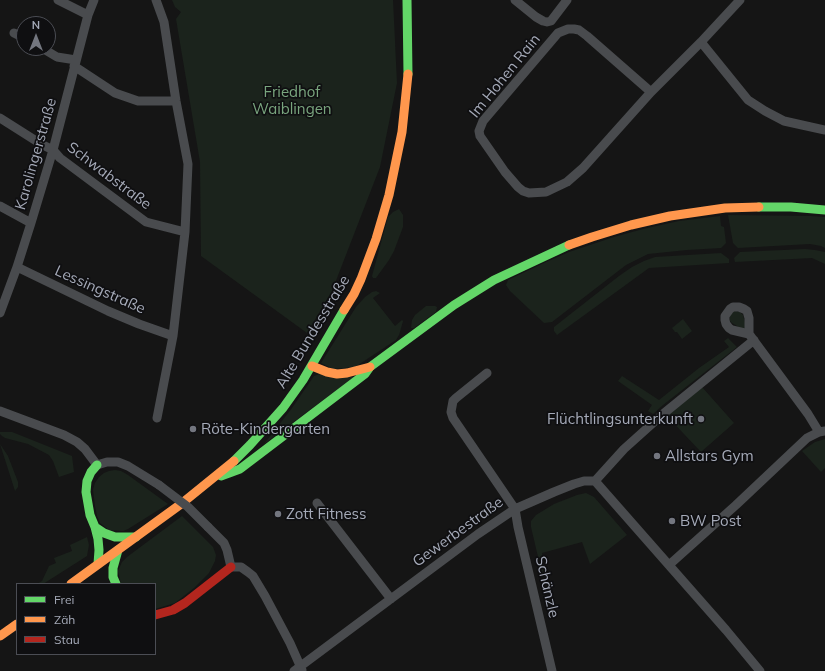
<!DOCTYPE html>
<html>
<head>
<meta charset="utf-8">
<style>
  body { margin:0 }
  #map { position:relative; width:825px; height:671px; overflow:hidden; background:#151515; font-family:Mulish,sans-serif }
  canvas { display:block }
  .legend { position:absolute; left:16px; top:583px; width:140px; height:72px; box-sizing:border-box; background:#0f0f11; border:1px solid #4b4d54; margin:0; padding:5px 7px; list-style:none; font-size:12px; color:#a5aab8 }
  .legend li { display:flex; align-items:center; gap:8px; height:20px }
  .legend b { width:20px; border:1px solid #4b4d54 }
  .north { position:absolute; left:16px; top:16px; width:40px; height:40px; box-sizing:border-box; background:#0f0f11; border:1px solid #4b4d54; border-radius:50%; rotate:0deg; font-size:11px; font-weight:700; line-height:16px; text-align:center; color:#a5aab8 }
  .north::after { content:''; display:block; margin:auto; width:14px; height:18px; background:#73767f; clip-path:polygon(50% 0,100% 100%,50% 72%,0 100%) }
</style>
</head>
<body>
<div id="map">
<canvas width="825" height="671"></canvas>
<ul class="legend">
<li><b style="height:5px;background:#63d668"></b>Frei</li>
<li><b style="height:5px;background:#ff974d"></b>Zäh</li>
<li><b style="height:5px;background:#b3261e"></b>Stau</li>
</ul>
<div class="north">N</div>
</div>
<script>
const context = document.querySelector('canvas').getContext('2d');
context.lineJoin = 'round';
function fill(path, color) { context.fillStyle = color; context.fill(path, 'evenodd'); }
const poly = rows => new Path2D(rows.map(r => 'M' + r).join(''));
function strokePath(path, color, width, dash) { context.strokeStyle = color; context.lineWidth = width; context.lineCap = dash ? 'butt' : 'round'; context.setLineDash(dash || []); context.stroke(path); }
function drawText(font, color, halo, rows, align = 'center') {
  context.font = font + ' Mulish,sans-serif'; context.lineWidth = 3.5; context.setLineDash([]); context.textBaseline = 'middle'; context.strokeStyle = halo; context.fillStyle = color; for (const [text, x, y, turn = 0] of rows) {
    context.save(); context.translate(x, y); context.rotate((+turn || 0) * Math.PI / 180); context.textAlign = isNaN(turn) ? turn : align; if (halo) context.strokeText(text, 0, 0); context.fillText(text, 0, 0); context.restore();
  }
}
const green = poly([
  [172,0,393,0,397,83,380,167,332,291,307,333,201,256,200,162,176,19,181,12,175,7],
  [399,209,403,215,403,227,394,251,389,260,376,278,373,278,372,276,388,217,393,212],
  [728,215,810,216,825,217,825,248,821,246,810,244,738,248,733,243],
  [720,216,721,226,724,227,726,243,721,248,687,250,648,254,626,265,552,322,544,323,510,291,506,285,508,280,546,262,569,252,614,237,643,229,679,221],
  [805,249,815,250,825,252,825,264,812,258,735,262,734,258,740,252],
  [721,253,729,259,729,263,649,268,557,335,554,331,554,327,619,276,632,267,644,261,655,257],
  [376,291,380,293,373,298,395,326,402,320,403,321,399,335,396,340,355,367,333,369,321,363,356,307,365,297,372,292],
  [426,306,435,306,437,307,436,312,414,328,411,328,412,320,415,315],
  [734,311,740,312,743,315,746,326,744,329,742,329,732,323,730,321,730,316,731,314],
  [683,319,692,331,682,339,677,332,675,332,672,328],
  [728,338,737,347,663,405,653,414,648,411,652,405,618,381,622,376,659,400,699,368,729,347,724,341],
  [320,374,354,377,264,444,292,408,314,376],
  [702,387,734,423,701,452,666,415],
  [0,432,12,432,72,456,74,472,59,477,53,461,49,455,28,444,5,438,2,436,0,434],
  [825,439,825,468,821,472,802,451,815,442],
  [0,444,8,456,18,482,18,487,15,491],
  [115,470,121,471,128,475,168,504,128,529,123,531,109,530,100,523,97,516,95,506,93,490,95,483,99,477,104,473,109,471],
  [586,493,594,497,627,535,590,564,582,542,542,553,547,577,543,578,531,527,531,521,536,515,554,504,577,495],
  [182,516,213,547,216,555,215,561,209,573,194,588,175,603,155,609,155,584,121,584,118,571,122,562,127,557],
  [87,537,89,545,87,556,43,584,37,584,42,581,49,566,56,563,54,558,72,551,70,545]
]);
const street = poly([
  [58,0,88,15],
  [156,0,164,22,176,101,188,164,185,232,173,336,157,418],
  [515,0,536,17,543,21,547,22,551,21,567,0],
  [14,33,24,38],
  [701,42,748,100,765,111,784,121,825,130],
  [42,48,57,57,76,60],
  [74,66,115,93,138,101,176,101],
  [651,92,587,36,579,30,574,29,568,29,558,33,483,121,479,131,480,136,505,172,518,187,523,191,529,193,546,192,567,182,583,168,651,92,701,42,740,0],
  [0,118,41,144,53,150,60,158,146,222,185,232],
  [0,206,31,223],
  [17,267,108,311,139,324,173,336],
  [0,313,17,267,31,223,53,150,88,15,94,0],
  [749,334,732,330,729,328,726,324,725,320,725,316,730,309,733,307,739,307,744,309,747,311,749,318,749,334,808,414,819,432],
  [487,373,456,398,453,401,451,412,453,418,515,509,518,527,552,671],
  [0,411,64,435,77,442,85,449,97,465,107,462,118,462,128,466,159,485],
  [595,481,726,630,760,671],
  [317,503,391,599],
  [208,527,224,543,227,550,231,567,241,567,248,572,253,576,265,596,290,643,302,670],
  [669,565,736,505,807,438,819,432,825,431],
  [294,671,478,534,515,509,554,492,574,484,584,481,595,481,624,449,663,414,754,340]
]);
const fast = poly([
  [407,0,408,74],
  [759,207,791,207,825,210],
  [234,461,250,445,283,408,303,380,344,310],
  [97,465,91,472,87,481,86,492,90,515,95,527,98,539,99,550,98,564],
  [221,476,240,469,365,374,370,367,454,305,494,280,569,245],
  [95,527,104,533,115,537,136,537],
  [116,584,113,577,113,568,118,550]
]);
const slow = poly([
  [569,245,592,237,631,225,670,216,725,208,759,207],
  [344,310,354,294,361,279,376,239,389,195,402,132,408,74],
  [312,366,327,372,337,374,347,373,370,367],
  [71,584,181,504,234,461],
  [0,636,17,624]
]);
const jam = poly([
  [155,615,173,610,185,603,231,567]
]);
const streetBridge = poly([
  [159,485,188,507,208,527]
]);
const markers = [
  [701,419,4,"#73767f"],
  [193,429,4,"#73767f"],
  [657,456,4,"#73767f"],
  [278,514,4,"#73767f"],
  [672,521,4,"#73767f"]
];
const streetNames = [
  ["Im Hohen Rain",505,76,-51],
  ["Karolingerstraße",36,154,-74],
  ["Schwabstraße",109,176,37],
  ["Lessingstraße",100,290,24],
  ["Alte Bundesstraße",313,332,-59],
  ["Gewerbestraße",458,532,-36],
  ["Schänzle",547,587,77]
];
const parkNames = [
  ["Friedhof",292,92],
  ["Waiblingen",292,109]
];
const poiNames = [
  ["Flüchtlingsunterkunft",693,419,"right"],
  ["Röte-Kindergarten",201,429],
  ["Allstars Gym",665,456],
  ["Zott Fitness",286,514],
  ["BW Post",680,521]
];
fill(green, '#1b231c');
strokePath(street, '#494b4e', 9);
strokePath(fast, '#63d668', 9);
strokePath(slow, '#ff974d', 9);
strokePath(jam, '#b3261e', 9);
strokePath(streetBridge, '#494b4e', 9);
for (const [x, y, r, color] of markers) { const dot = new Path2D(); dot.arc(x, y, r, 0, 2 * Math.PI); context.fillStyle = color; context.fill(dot); strokePath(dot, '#0f0f11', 1.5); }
drawText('15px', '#a5aab8', '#0f0f11', streetNames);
drawText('15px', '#79a57e', '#0f0f11', parkNames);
drawText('15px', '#a5aab8', '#0f0f11', poiNames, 'left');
</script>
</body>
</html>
